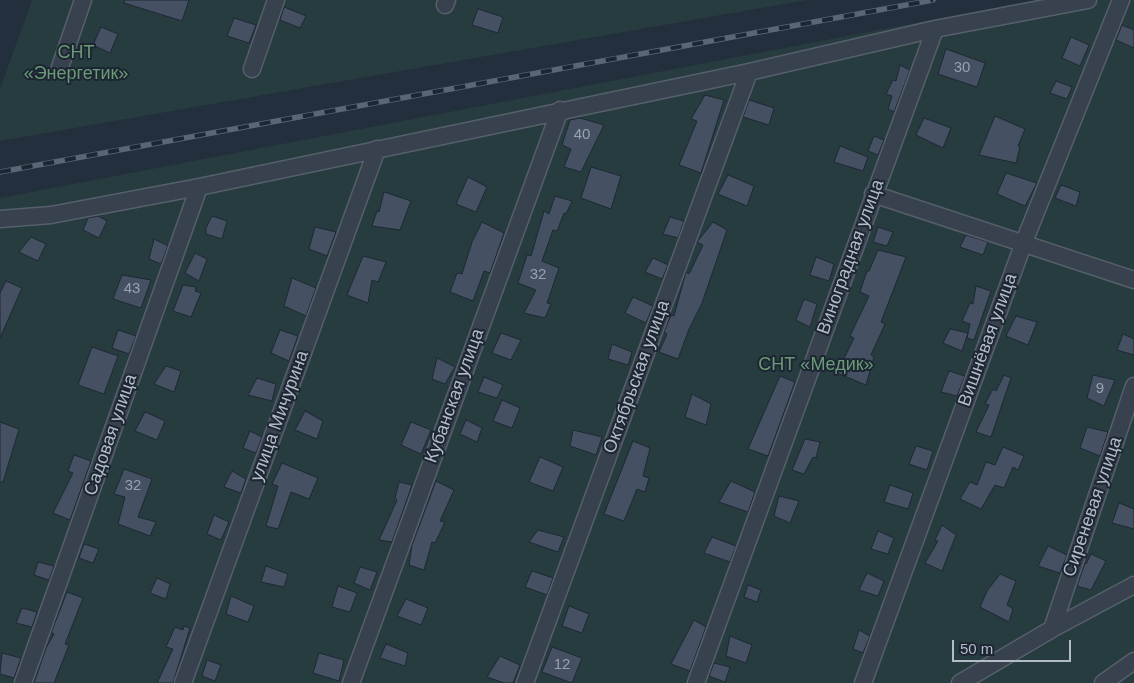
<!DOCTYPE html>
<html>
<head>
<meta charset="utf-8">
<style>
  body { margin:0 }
  #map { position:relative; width:1134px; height:683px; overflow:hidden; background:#242f3e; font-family:Helvetica,sans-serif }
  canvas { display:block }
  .scale { position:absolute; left:952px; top:640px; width:119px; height:22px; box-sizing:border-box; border:2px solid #b4bcc9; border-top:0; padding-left:6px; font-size:15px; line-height:18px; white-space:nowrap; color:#b4bcc9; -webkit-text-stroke:4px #1d2633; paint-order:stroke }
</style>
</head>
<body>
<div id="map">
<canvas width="1134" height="683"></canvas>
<div class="scale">50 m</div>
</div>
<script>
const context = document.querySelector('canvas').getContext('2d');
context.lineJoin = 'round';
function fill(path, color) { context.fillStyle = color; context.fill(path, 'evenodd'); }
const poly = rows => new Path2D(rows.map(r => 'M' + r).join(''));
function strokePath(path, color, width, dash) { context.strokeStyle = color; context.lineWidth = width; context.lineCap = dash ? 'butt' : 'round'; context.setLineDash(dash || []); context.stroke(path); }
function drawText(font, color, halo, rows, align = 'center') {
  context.font = font + ' Helvetica,sans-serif'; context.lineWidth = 4; context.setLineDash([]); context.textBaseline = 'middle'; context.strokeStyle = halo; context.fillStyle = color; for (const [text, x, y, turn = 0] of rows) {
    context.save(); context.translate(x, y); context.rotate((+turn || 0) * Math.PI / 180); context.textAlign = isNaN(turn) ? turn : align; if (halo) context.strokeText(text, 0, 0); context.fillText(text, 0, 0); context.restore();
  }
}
const green = poly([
  [32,0,807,0,0,141,0,89],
  [1035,0,1134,0,1134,683,0,683,0,198]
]);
const building = poly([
  [125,0,189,0,182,21,124,3,125,0],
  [284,7,306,16,300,28,280,20,284,7],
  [478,9,503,17,498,33,472,25,478,9],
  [234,18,256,25,249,43,227,36,234,18],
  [1122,25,1134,30,1134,48,1116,40,1122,25],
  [101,27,118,34,110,53,93,45,101,27],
  [1071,37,1089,45,1080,66,1062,58,1071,37],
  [946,49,985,63,977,87,938,74,946,49],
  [900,65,910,70,894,112,888,109,892,96,886,94,893,80,896,81,900,65],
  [1056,81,1072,87,1067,99,1050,93,1056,81],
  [705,95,724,100,701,173,679,165,697,121,691,119,705,95],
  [749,100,774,108,769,125,743,117,749,100],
  [995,116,1025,129,1018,146,1020,147,1016,163,979,155,995,116],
  [580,118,604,125,581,172,564,167,571,149,562,145,570,120,580,118],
  [924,118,951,128,943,148,916,135,924,118],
  [874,136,884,140,878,155,868,151,874,136],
  [840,146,868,157,863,171,834,162,840,146],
  [591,167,621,176,611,209,581,198,591,167],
  [1006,173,1037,183,1025,206,997,194,1006,173],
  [728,175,754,186,747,206,718,194,728,175],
  [468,177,487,187,476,212,456,204,468,177],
  [1061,185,1080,192,1076,206,1055,198,1061,185],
  [384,192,411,201,400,230,372,226,377,211,379,212,384,192],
  [555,196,572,201,566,214,564,213,557,231,553,230,542,261,559,268,547,303,551,304,545,318,524,313,536,290,518,283,527,255,531,256,544,211,549,214,555,196],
  [98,216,107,221,99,238,83,230,88,218,98,216],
  [212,216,227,221,222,239,206,234,206,228,212,216],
  [670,217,684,221,678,238,663,234,670,217],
  [482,222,504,233,490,273,484,271,473,301,450,292,457,273,462,274,472,242,482,222],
  [713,222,727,230,702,303,689,329,678,359,659,352,667,334,664,332,671,315,674,316,686,272,689,274,703,245,697,242,713,222],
  [315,227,336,232,327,256,309,249,315,227],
  [878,227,893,232,887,246,873,242,878,227],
  [966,235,988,242,983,255,960,247,966,235],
  [31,237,46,244,38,261,19,252,31,237],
  [154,239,168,246,161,264,149,259,154,239],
  [878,250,906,257,881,322,885,324,871,355,874,357,866,385,837,373,854,338,850,336,869,296,860,292,867,271,869,271,878,250],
  [195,253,207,259,199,281,185,273,195,253],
  [363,256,386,262,378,282,372,280,368,303,347,295,363,256],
  [816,257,834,264,829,281,810,275,816,257],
  [653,258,668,265,662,279,645,272,653,258],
  [122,275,151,280,141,308,113,299,122,275],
  [292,278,316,288,306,316,284,306,292,278],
  [6,281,22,288,0,338,0,293,6,281],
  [183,285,196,287,195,291,201,293,191,317,173,311,183,285],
  [976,286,991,291,974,340,967,338,970,324,962,321,970,303,973,304,976,286],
  [633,297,653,306,646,323,625,313,633,297],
  [804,299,817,304,810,327,796,320,804,299],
  [1016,316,1037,322,1028,345,1006,336,1016,316],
  [950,329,968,333,962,351,943,343,950,329],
  [118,330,136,336,129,354,112,348,118,330],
  [280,330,298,336,289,361,271,353,280,330],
  [501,333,521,340,511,360,492,353,501,333],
  [1123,334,1134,339,1134,355,1117,350,1123,334],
  [612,344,632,352,628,365,608,359,612,344],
  [92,347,118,356,104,394,78,385,92,347],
  [437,358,455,367,445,384,432,379,437,358],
  [166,366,181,371,174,392,154,384,166,366],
  [949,371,965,376,957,396,941,392,949,371],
  [1004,375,1011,378,991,437,976,432,989,405,985,404,993,389,996,391,1004,375],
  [1093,375,1115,380,1104,406,1087,398,1093,375],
  [780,376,795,382,768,456,748,449,780,376],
  [484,377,503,385,497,398,478,392,484,377],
  [257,378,276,384,272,401,248,395,257,378],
  [692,394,711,404,706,425,685,417,692,394],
  [502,400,520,408,512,428,493,421,502,400],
  [305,411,323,421,317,439,295,430,305,411],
  [145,412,165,421,157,440,135,431,145,412],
  [466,420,482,428,477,442,460,434,466,420],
  [0,422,19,429,3,482,0,482,0,422],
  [411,422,431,430,421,454,401,445,411,422],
  [1087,427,1108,432,1100,456,1080,448,1087,427],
  [573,430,602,437,596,455,570,446,573,430],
  [250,431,262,437,256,453,243,448,250,431],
  [805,439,820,442,816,458,813,457,804,474,792,470,805,439],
  [633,441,650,448,643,476,649,478,645,492,637,489,624,521,604,514,633,441],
  [916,446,933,451,927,470,909,464,916,446],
  [1003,447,1024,456,1018,470,1013,467,1004,488,995,485,981,509,960,499,970,482,977,485,986,462,995,465,1003,447],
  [74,455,91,461,70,520,53,513,73,473,68,471,74,455],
  [540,457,563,467,553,491,529,482,540,457],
  [282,463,318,478,309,499,291,492,278,529,266,526,278,486,272,484,282,463],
  [124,469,152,479,138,517,156,522,150,536,118,524,125,497,114,494,124,469],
  [232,471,246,479,241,493,224,487,232,471],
  [436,481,454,490,440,521,445,522,435,543,432,542,424,570,409,565,412,545,436,481],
  [731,481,755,492,748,512,719,502,731,481],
  [399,482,412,485,392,542,379,540,397,500,395,498,399,482],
  [890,485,913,493,908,509,884,502,890,485],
  [779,496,799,501,790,523,774,516,779,496],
  [1119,503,1134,509,1134,529,1112,523,1119,503],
  [214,515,229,522,221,540,207,534,214,515],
  [942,525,956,535,942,571,925,563,938,541,935,540,942,525],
  [538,530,564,537,558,552,529,542,538,530],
  [878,531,894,538,888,554,871,549,878,531],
  [712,537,736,546,730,562,704,553,712,537],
  [84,544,99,549,93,563,79,558,84,544],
  [1048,546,1067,555,1060,573,1038,566,1048,546],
  [1091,554,1106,561,1091,590,1077,586,1085,563,1086,564,1091,554],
  [38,562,54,566,49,580,34,575,38,562],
  [266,566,288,574,284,587,261,582,266,566],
  [360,567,377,572,370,590,354,583,360,567],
  [532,571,553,578,547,595,525,587,532,571],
  [867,573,884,581,878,596,859,590,867,573],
  [1000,574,1016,581,1007,605,1013,609,1009,622,980,607,987,591,1000,574],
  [157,578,170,584,166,599,150,593,157,578],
  [748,585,761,590,757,602,744,597,748,585],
  [338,586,357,593,350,612,332,607,338,586],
  [67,592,83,598,65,644,69,645,54,683,34,683,46,648,54,634,51,633,67,592],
  [231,596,254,606,248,622,226,614,231,596],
  [406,599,428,608,421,625,397,616,406,599],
  [569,606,589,614,582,633,562,626,569,606],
  [22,608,37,612,32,627,16,623,22,608],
  [694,620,706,627,690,671,671,664,694,620],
  [184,626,190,628,173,683,157,683,173,649,166,647,175,627,183,630,184,626],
  [859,630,870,636,863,653,853,649,859,630],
  [730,636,752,645,746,663,726,656,730,636],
  [386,644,408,653,405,666,380,658,386,644],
  [552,647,582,658,572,683,542,672,552,647],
  [2,653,21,658,14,678,0,674,2,653],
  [319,653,344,660,339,681,313,673,319,653],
  [500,656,520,665,513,683,504,683,487,677,500,656],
  [207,660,221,665,215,681,202,676,207,660],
  [714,663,730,667,725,682,709,676,714,663]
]);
const minor = poly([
  [445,5,447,0],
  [252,69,276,0],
  [59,70,83,0],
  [873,194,1134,280],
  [0,219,51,215,199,187,749,72,935,29,1088,0],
  [1052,629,1134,386],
  [23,683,199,187],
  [183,683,377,149],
  [351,683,560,110],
  [525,683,749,72],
  [696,683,935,29],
  [863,683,1024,242,1121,0],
  [960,683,1052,629,1134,585],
  [1103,683,1134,661]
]);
const rail = poly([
  [0,172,933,0]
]);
const numberNames = [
  ["30",962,68],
  ["40",582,135],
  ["32",538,275],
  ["43",132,289],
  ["9",1100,389],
  ["32",133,486],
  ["12",562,665]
];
const parkNames = [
  ["СНТ",76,53],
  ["«Энергетик»",76,74],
  ["СНТ «Медик»",816,365]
];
const streetNames = [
  ["Виноградная улица",851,257,-70],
  ["Вишнёвая улица",988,340,-70],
  ["Октябрьская улица",637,377,-70],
  ["Кубанская улица",455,396,-70],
  ["улица Мичурина",280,416,-70],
  ["Садовая улица",111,435,-71],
  ["Сиреневая улица",1093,507,-71]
];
fill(green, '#263c3f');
fill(building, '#455162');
strokePath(building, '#1f2835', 1);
strokePath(minor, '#565f6c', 19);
strokePath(minor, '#38414e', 16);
strokePath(rail, '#5a6575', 5.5);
strokePath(rail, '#1d2633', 4, [11]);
drawText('15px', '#98a1af', null, numberNames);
drawText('18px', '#6b9a76', '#1d2633', parkNames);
drawText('18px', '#b4bcc9', '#1d2633', streetNames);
</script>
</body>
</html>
